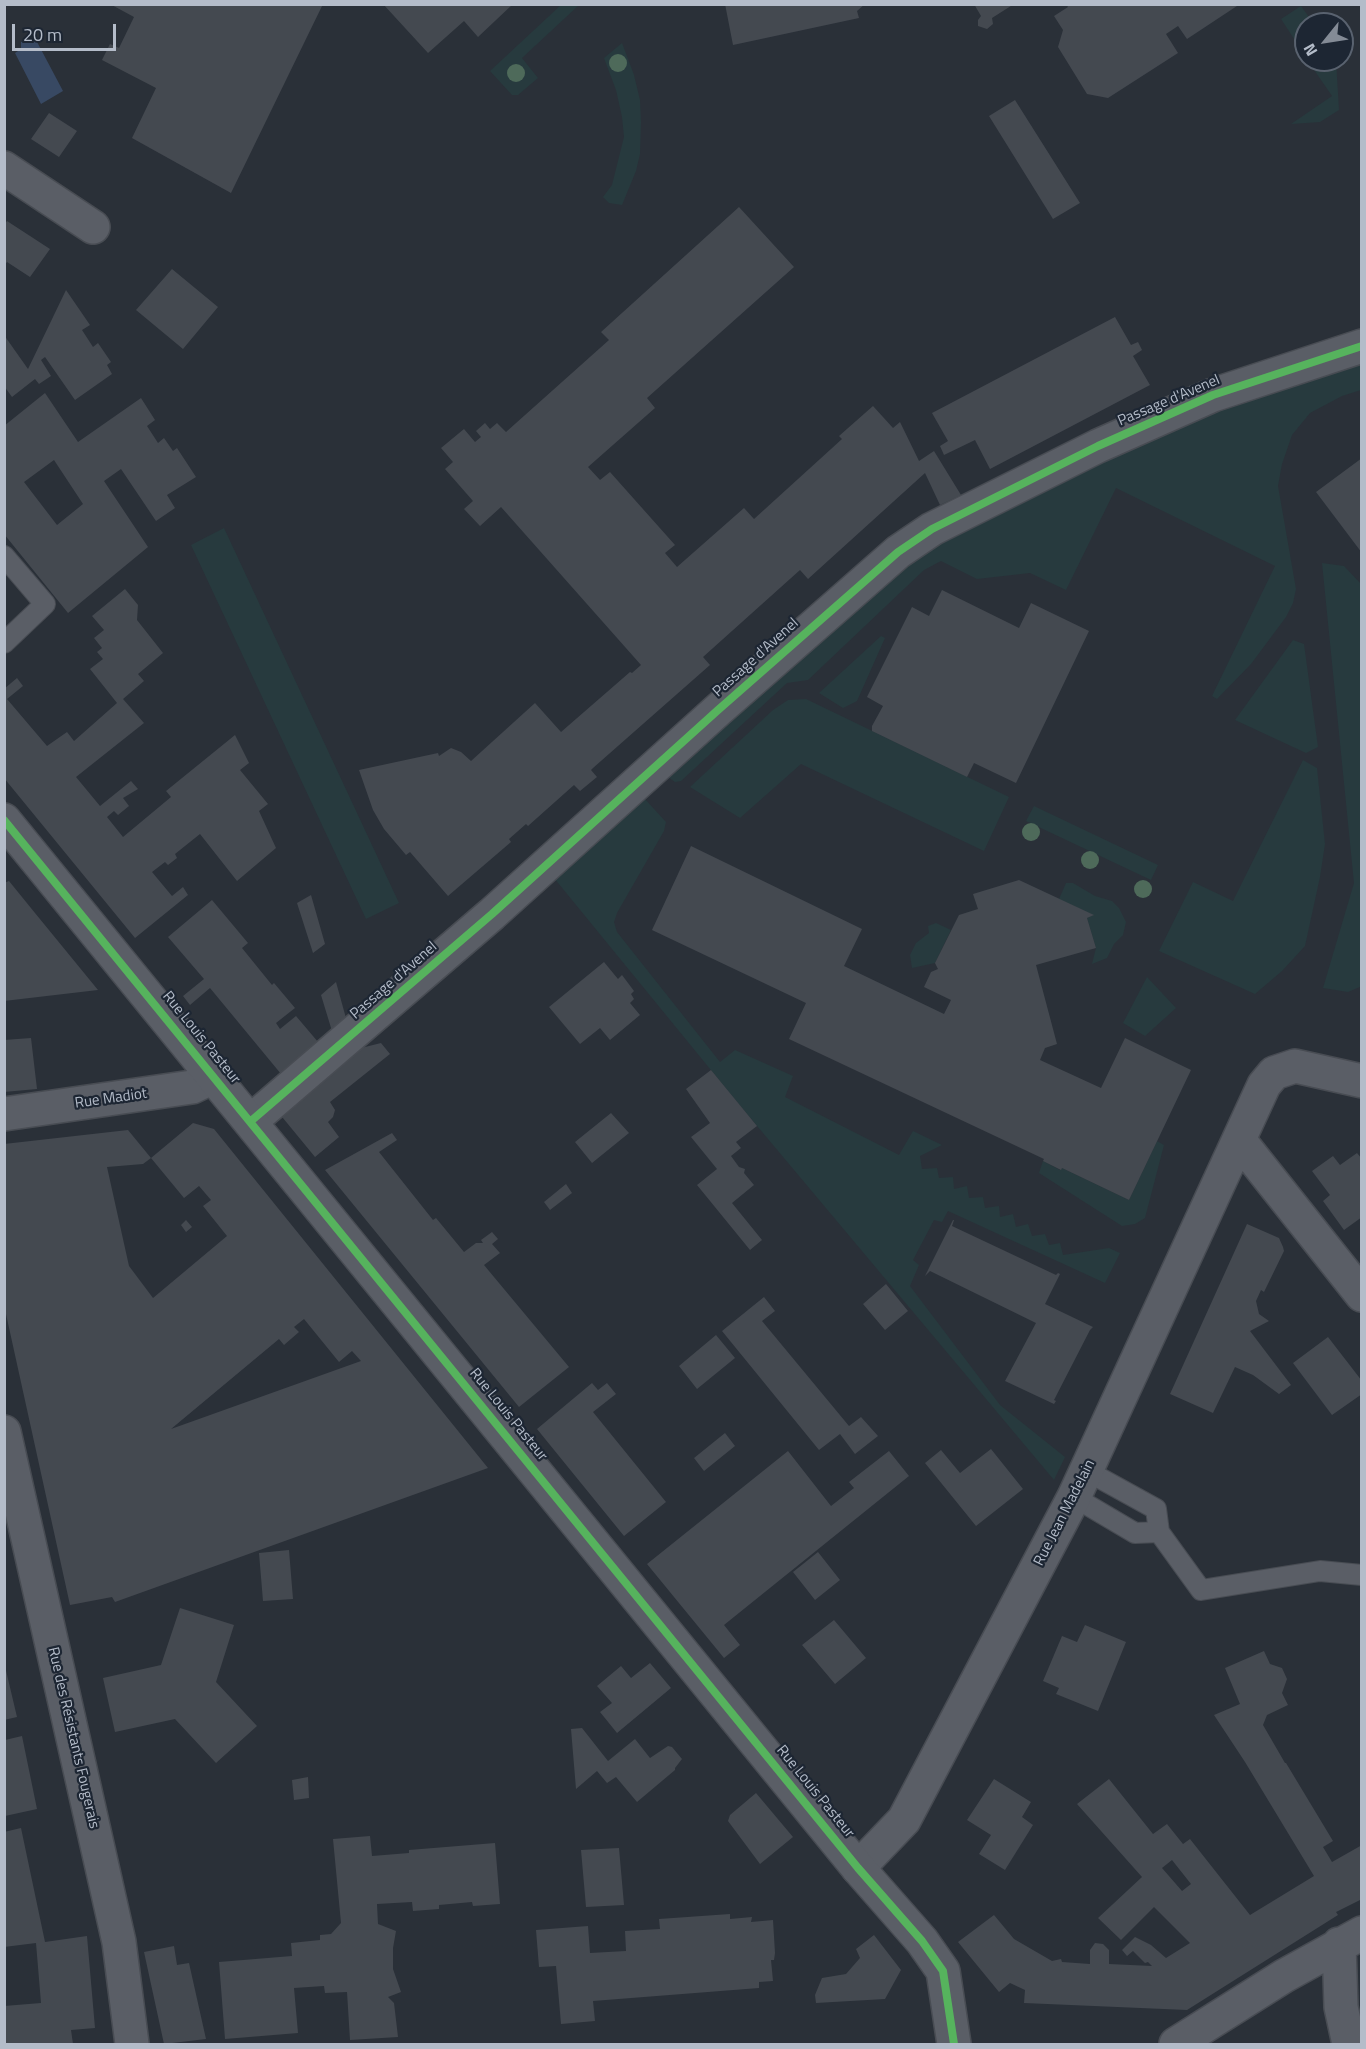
<!DOCTYPE html>
<html>
<head>
<meta charset="utf-8">
<style>
  body { margin:0 }
  #map { position:relative; width:1366px; height:2049px; overflow:hidden; background:#2a3038; font-family:"Titillium Web",sans-serif }
  canvas { display:block }
  .frame { position:absolute; inset:0; border:6px solid #b4bcc9; pointer-events:none }
  .north { position:absolute; left:1294px; top:12px; width:60px; height:60px; box-sizing:border-box; background:#1d2633; border:2px solid #59626f; border-radius:50%; rotate:240deg; font-size:16px; font-weight:700; line-height:24px; text-align:center; color:#b4bcc9 }
  .north::after { content:''; display:block; margin:auto; width:21px; height:27px; background:#848b96; clip-path:polygon(50% 0,100% 100%,50% 72%,0 100%) }
  .scale { position:absolute; left:12px; top:24px; width:104px; height:27px; box-sizing:border-box; border:3px solid #b4bcc9; border-top:0; padding-left:8px; font-size:18px; line-height:21px; white-space:nowrap; color:#b4bcc9; -webkit-text-stroke:4px #1d2633; paint-order:stroke }
</style>
</head>
<body>
<div id="map">
<canvas width="1366" height="2049"></canvas>
<div class="frame"></div>
<div class="north">N</div>
<div class="scale">20 m</div>
</div>
<script>
const context = document.querySelector('canvas').getContext('2d');
context.lineJoin = 'round';
function fill(path, color) { context.fillStyle = color; context.fill(path, 'evenodd'); }
const poly = rows => new Path2D(rows.map(r => 'M' + r).join(''));
function strokePath(path, color, width, dash) { context.strokeStyle = color; context.lineWidth = width; context.lineCap = dash ? 'butt' : 'round'; context.setLineDash(dash || []); context.stroke(path); }
function drawText(font, color, halo, rows, align = 'center') {
  context.font = font + ' "Titillium Web",sans-serif'; context.lineWidth = 4.5; context.setLineDash([]); context.textBaseline = 'middle'; context.strokeStyle = halo; context.fillStyle = color; for (const [text, x, y, turn = 0] of rows) {
    context.save(); context.translate(x, y); context.rotate((+turn || 0) * Math.PI / 180); context.textAlign = isNaN(turn) ? turn : align; if (halo) context.strokeText(text, 0, 0); context.fillText(text, 0, 0); context.restore();
  }
}
const green = poly([
  [562,4,579,5,522,58,538,78,518,95,512,95,490,71],
  [1301,6,1314,24,1306,24,1306,53,1304,54,1281,19],
  [622,43,634,75,640,100,641,122,640,154,636,171,622,205,609,203,603,197,612,185,624,137,622,117,616,90,604,58],
  [1310,60,1336,60,1339,110,1320,122,1291,124,1332,96,1308,61],
  [1361,355,1361,390,1342,396,1310,413,1292,435,1282,464,1278,486,1296,589,1293,603,1286,617,1251,664,1217,699,1212,696,1275,566,1116,488,1066,590,1030,573,977,579,941,561,924,570,808,680,787,683,681,781,675,782,668,777,909,554,1159,425],
  [224,528,399,903,366,919,191,545],
  [1322,563,1344,566,1361,584,1362,986,1348,992,1323,988,1354,883],
  [881,636,885,638,857,701,843,708,819,693],
  [1293,640,1304,644,1318,747,1306,753,1235,720],
  [806,699,1009,797,984,851,801,764,740,818,690,787,773,710,788,700],
  [1303,760,1317,768,1325,844,1320,877,1305,946,1282,971,1255,994,1159,951,1193,882,1233,901],
  [644,798,666,822,664,831,617,913,614,922,617,932,720,1062,735,1050,793,1076,785,1097,899,1155,913,1131,942,1145,920,1156,922,1169,937,1168,939,1178,953,1177,954,1189,967,1186,969,1198,983,1197,985,1208,999,1206,1000,1217,1013,1214,1016,1227,1028,1224,1032,1236,1045,1234,1049,1245,1060,1243,1063,1255,1109,1248,1120,1253,1105,1283,948,1211,942,1222,934,1220,913,1260,919,1265,910,1286,1000,1405,1065,1457,1054,1480,737,1102,554,878],
  [1034,806,1158,865,1151,880,1026,821],
  [1066,883,1073,883,1095,896,1112,901,1119,908,1126,922,1123,935,1114,944,1107,958,1092,964,1096,948,1087,918,1093,915,1059,899],
  [936,923,951,930,935,963,912,968,910,955,916,943,929,933,928,926],
  [1147,977,1176,1008,1145,1036,1123,1023],
  [1157,1141,1164,1145,1145,1218,1135,1224,1122,1226,1039,1173,1043,1161,1060,1170,1062,1168,1129,1200]
]);
const water = poly([
  [25,40,31,42,36,40,63,91,41,104,15,53,21,49,21,42]
]);
const building = poly([
  [110,4,323,4,231,193,132,138,156,88,102,60,110,44,119,48,134,17],
  [383,4,513,4,478,37,464,21,428,53],
  [725,4,865,4,857,11,859,18,733,45],
  [974,4,1014,4,992,18,993,24,987,29,978,26,978,20,981,16],
  [1066,4,1240,4,1187,39,1178,26,1166,34,1178,53,1108,98,1087,94,1058,47,1063,30,1054,16,1068,7],
  [1015,100,1080,203,1053,219,989,116],
  [49,113,77,131,59,157,31,139],
  [739,207,794,267,647,398,655,408,588,467,600,480,610,472,675,545,665,553,677,567,744,508,754,519,842,439,839,436,873,406,893,428,900,422,919,461,934,451,961,495,940,505,925,473,808,579,800,570,703,657,710,665,593,768,591,770,597,777,580,791,574,785,528,826,526,824,509,839,511,842,448,896,410,852,406,855,384,829,373,810,359,770,438,753,439,756,451,748,461,752,471,761,535,703,561,732,630,672,632,673,641,665,501,507,480,526,464,509,473,501,445,469,453,462,441,448,464,429,475,442,481,437,476,431,485,423,490,429,497,423,506,432,609,340,601,332],
  [7,221,50,249,30,277,7,262,4,266,4,225],
  [172,269,218,307,183,349,136,310],
  [66,290,90,325,82,330,93,347,98,343,111,362,107,365,112,374,75,400,45,357,41,360,51,376,39,384,35,379,12,397,4,386,4,335,28,369],
  [1115,317,1131,345,1138,342,1142,350,1133,356,1150,385,990,469,975,440,944,455,940,446,948,441,932,413],
  [45,393,78,442,141,398,155,420,147,426,158,443,164,438,173,451,177,448,196,477,167,495,175,508,156,521,121,469,104,481,148,547,68,613,4,534,4,426],
  [54,460,83,504,57,525,24,482],
  [1362,458,1362,553,1316,492],
  [125,589,138,605,137,620,163,653,138,674,144,681,123,699,144,723,76,777,100,806,131,781,138,789,123,798,129,806,118,815,114,811,107,817,123,837,171,797,166,791,235,735,249,763,240,770,268,804,259,811,276,848,237,881,200,834,175,854,177,858,168,865,165,862,152,872,172,896,183,887,188,895,135,938,4,778,4,689,17,678,23,686,7,699,47,746,67,732,74,741,117,703,90,669,103,659,97,652,102,648,94,638,104,630,92,616],
  [942,590,1019,628,1031,603,1089,631,1016,783,974,763,967,777,872,731,872,726,883,706,867,697,912,607,929,616],
  [691,846,862,929,844,966,944,1014,951,1000,924,987,931,972,938,969,935,963,959,915,978,909,973,894,1019,880,1094,915,1087,918,1096,948,1036,965,1057,1044,1045,1048,1040,1060,1101,1088,1125,1038,1191,1070,1129,1200,1062,1168,1061,1170,1043,1161,1044,1159,789,1039,806,1003,652,930],
  [9,881,35,913,98,990,4,1001,4,883],
  [311,895,325,944,313,953,297,903],
  [212,900,248,943,242,948,272,985,274,983,295,1008,276,1023,280,1029,296,1016,324,1049,286,1080,210,988,190,1005,183,996,204,979,168,937],
  [604,962,618,979,622,975,634,991,631,994,634,999,630,1003,640,1015,610,1040,600,1028,580,1044,549,1007],
  [336,982,349,1029,335,1041,321,995],
  [31,1038,37,1089,4,1092,4,1040],
  [381,1043,390,1054,330,1102,335,1110,333,1117,328,1122,339,1137,315,1157,278,1112,361,1048],
  [711,1070,757,1126,736,1142,741,1148,731,1156,739,1167,745,1169,744,1173,754,1185,732,1203,762,1240,750,1250,697,1185,717,1169,691,1137,710,1123,686,1089],
  [611,1113,629,1133,592,1163,575,1142],
  [193,1123,214,1129,488,1468,115,1602,112,1597,70,1605,4,1305,4,1144,128,1130,151,1158,143,1164,107,1167,129,1266,153,1298,227,1236,203,1206,211,1200,199,1186,184,1198,151,1158],
  [304,1319,339,1362,352,1351,361,1361,171,1429,279,1339,284,1345,299,1332,294,1327],
  [392,1133,397,1140,379,1152,433,1220,436,1218,464,1252,476,1243,483,1243,481,1240,492,1232,498,1239,492,1244,500,1253,484,1265,569,1367,519,1407,325,1170],
  [1357,1153,1362,1159,1362,1217,1344,1230,1323,1201,1330,1195,1312,1171,1333,1156,1340,1165],
  [566,1184,572,1193,550,1210,544,1202],
  [186,1220,192,1227,186,1232,181,1225],
  [953,1220,954,1220,952,1226,1056,1275,1058,1273,1060,1274,1045,1304,1093,1327,1090,1330,1054,1400,1056,1401,1054,1404,1005,1381,1036,1323,930,1271,925,1276],
  [1247,1224,1279,1238,1283,1247,1284,1251,1264,1292,1261,1290,1256,1301,1259,1314,1269,1321,1250,1331,1291,1385,1279,1394,1253,1375,1235,1367,1213,1413,1170,1394],
  [886,1284,908,1311,885,1330,863,1304],
  [764,1297,775,1311,762,1321,849,1426,861,1417,878,1436,855,1454,840,1434,819,1450,722,1331],
  [716,1335,735,1358,697,1389,679,1366],
  [1328,1337,1362,1381,1362,1394,1332,1415,1293,1363],
  [592,1383,598,1390,607,1383,616,1394,593,1412,666,1502,624,1536,537,1429],
  [725,1433,735,1446,704,1471,694,1458],
  [991,1449,1023,1489,976,1526,925,1463,941,1450,960,1473],
  [788,1451,831,1506,854,1488,849,1482,889,1451,909,1476,724,1625,740,1645,724,1658,647,1564],
  [289,1550,293,1599,263,1601,259,1553],
  [818,1552,840,1580,815,1600,793,1572],
  [180,1608,234,1625,216,1682,257,1726,216,1763,175,1719,115,1732,103,1678,161,1665],
  [834,1620,866,1658,835,1684,802,1645],
  [1085,1625,1126,1642,1098,1711,1056,1694,1059,1688,1043,1681,1062,1636,1077,1642],
  [1264,1651,1270,1664,1282,1668,1287,1679,1282,1693,1288,1705,1267,1715,1263,1725,1285,1763,1286,1763,1333,1841,1323,1847,1332,1862,1362,1845,1362,1899,1336,1912,1338,1915,1187,2010,1024,2003,1025,1990,1010,1983,999,1992,958,1942,994,1915,1014,1939,1052,1961,1061,1959,1062,1962,1090,1964,1090,1950,1095,1943,1103,1944,1109,1950,1109,1964,1152,1966,1148,1962,1145,1963,1133,1951,1127,1956,1122,1950,1135,1937,1151,1945,1166,1958,1190,1943,1154,1907,1121,1940,1098,1918,1142,1877,1077,1804,1109,1779,1153,1834,1167,1824,1183,1844,1190,1839,1250,1915,1314,1876,1245,1762,1214,1715,1240,1704,1225,1668],
  [1172,1860,1191,1884,1182,1891,1162,1868],
  [4,1662,17,1717,4,1720],
  [650,1663,671,1688,617,1733,600,1712,612,1703,597,1686,621,1666,631,1678],
  [582,1728,608,1761,635,1739,650,1758,668,1746,672,1747,682,1759,675,1768,675,1770,637,1802,616,1777,607,1783,597,1771,576,1789,571,1729],
  [22,1736,37,1809,5,1816,5,1740],
  [308,1777,309,1798,294,1800,292,1780],
  [994,1779,1031,1802,1022,1817,1033,1825,1005,1870,979,1854,991,1835,967,1820],
  [756,1793,793,1837,760,1864,728,1821,730,1815],
  [21,1828,45,1942,87,1936,95,2028,71,2030,73,2044,4,2044,4,2006,41,2003,36,1943,4,1947,4,1832],
  [370,1836,372,1856,409,1853,409,1850,495,1843,500,1904,473,1906,472,1902,439,1905,439,1909,413,1911,412,1902,377,1904,378,1924,396,1931,393,1948,393,1969,401,1992,388,1997,394,2003,398,2037,350,2040,347,1992,325,1993,324,1986,294,1988,298,2033,225,2039,219,1962,292,1956,291,1943,320,1940,320,1935,331,1934,341,1923,333,1839],
  [619,1848,624,1905,586,1907,581,1850],
  [730,1914,730,1919,752,1917,751,1922,773,1920,775,1953,774,1960,771,1960,773,1981,759,1982,759,1988,593,2001,595,2021,561,2024,556,1966,539,1967,536,1930,588,1926,590,1953,626,1951,625,1931,660,1929,659,1919],
  [874,1935,901,1970,885,1999,816,2003,815,1995,822,1978,846,1974,860,1958,856,1949],
  [174,1946,177,1965,189,1963,206,2039,164,2044,144,1952]
]);
const service = poly([
  [4,556,45,604,4,643],
  [1074,1497,1135,1533,1159,1532,1156,1509,1087,1471],
  [1159,1532,1201,1590,1320,1571,1362,1575]
]);
const minor = poly([
  [4,168,93,227],
  [4,1114,192,1087,215,1076],
  [251,1121,492,914,718,710,898,552,932,529,1098,446,1213,395,1362,346],
  [1239,1140,1362,1295],
  [4,1432,119,1942,132,2044],
  [858,1868,904,1820,1074,1497,1264,1085,1274,1073,1295,1066,1362,1081]
]);
const tertiary = poly([
  [4,820,858,1868,922,1941,943,1971,954,2044],
  [1339,1944,1341,2007,1349,2044],
  [1176,2044,1284,1976,1362,1933]
]);
const cycleway = poly([
  [4,820,858,1868,922,1941,943,1971,954,2044],
  [251,1121,492,914,718,710,898,552,932,529,1098,446,1213,395,1362,346]
]);
const trees = [
  [618,63],
  [516,73],
  [1031,832],
  [1090,860],
  [1143,889]
];
const streetNames = [
  ["Passage d'Avenel",1169,401,-23],
  ["Passage d'Avenel",756,658,-42],
  ["Passage d'Avenel",394,981,-41],
  ["Rue Louis Pasteur",201,1038,51],
  ["Rue Madiot",111,1099,-8],
  ["Rue Louis Pasteur",508,1415,51],
  ["Rue Jean Madelain",1065,1513,-63],
  ["Rue des Résistants Fougerais",73,1738,77],
  ["Rue Louis Pasteur",815,1792,51]
];
fill(green, '#273a3e');
fill(water, '#384963');
fill(building, '#444950');
strokePath(service, '#484c53', 22);
strokePath(minor, '#484c53', 36);
strokePath(tertiary, '#484c53', 36);
strokePath(service, '#5a5e66', 20);
strokePath(minor, '#5a5e66', 33);
strokePath(tertiary, '#5a5e66', 33);
strokePath(cycleway, '#56b35d', 8);
context.fillStyle = '#4e6a5a';
for (const [x, y] of trees) { context.beginPath(); context.arc(x, y, 9, 0, 2 * Math.PI); context.fill(); }
drawText('15px', '#b4bcc9', '#1d2633', streetNames);
</script>
</body>
</html>
